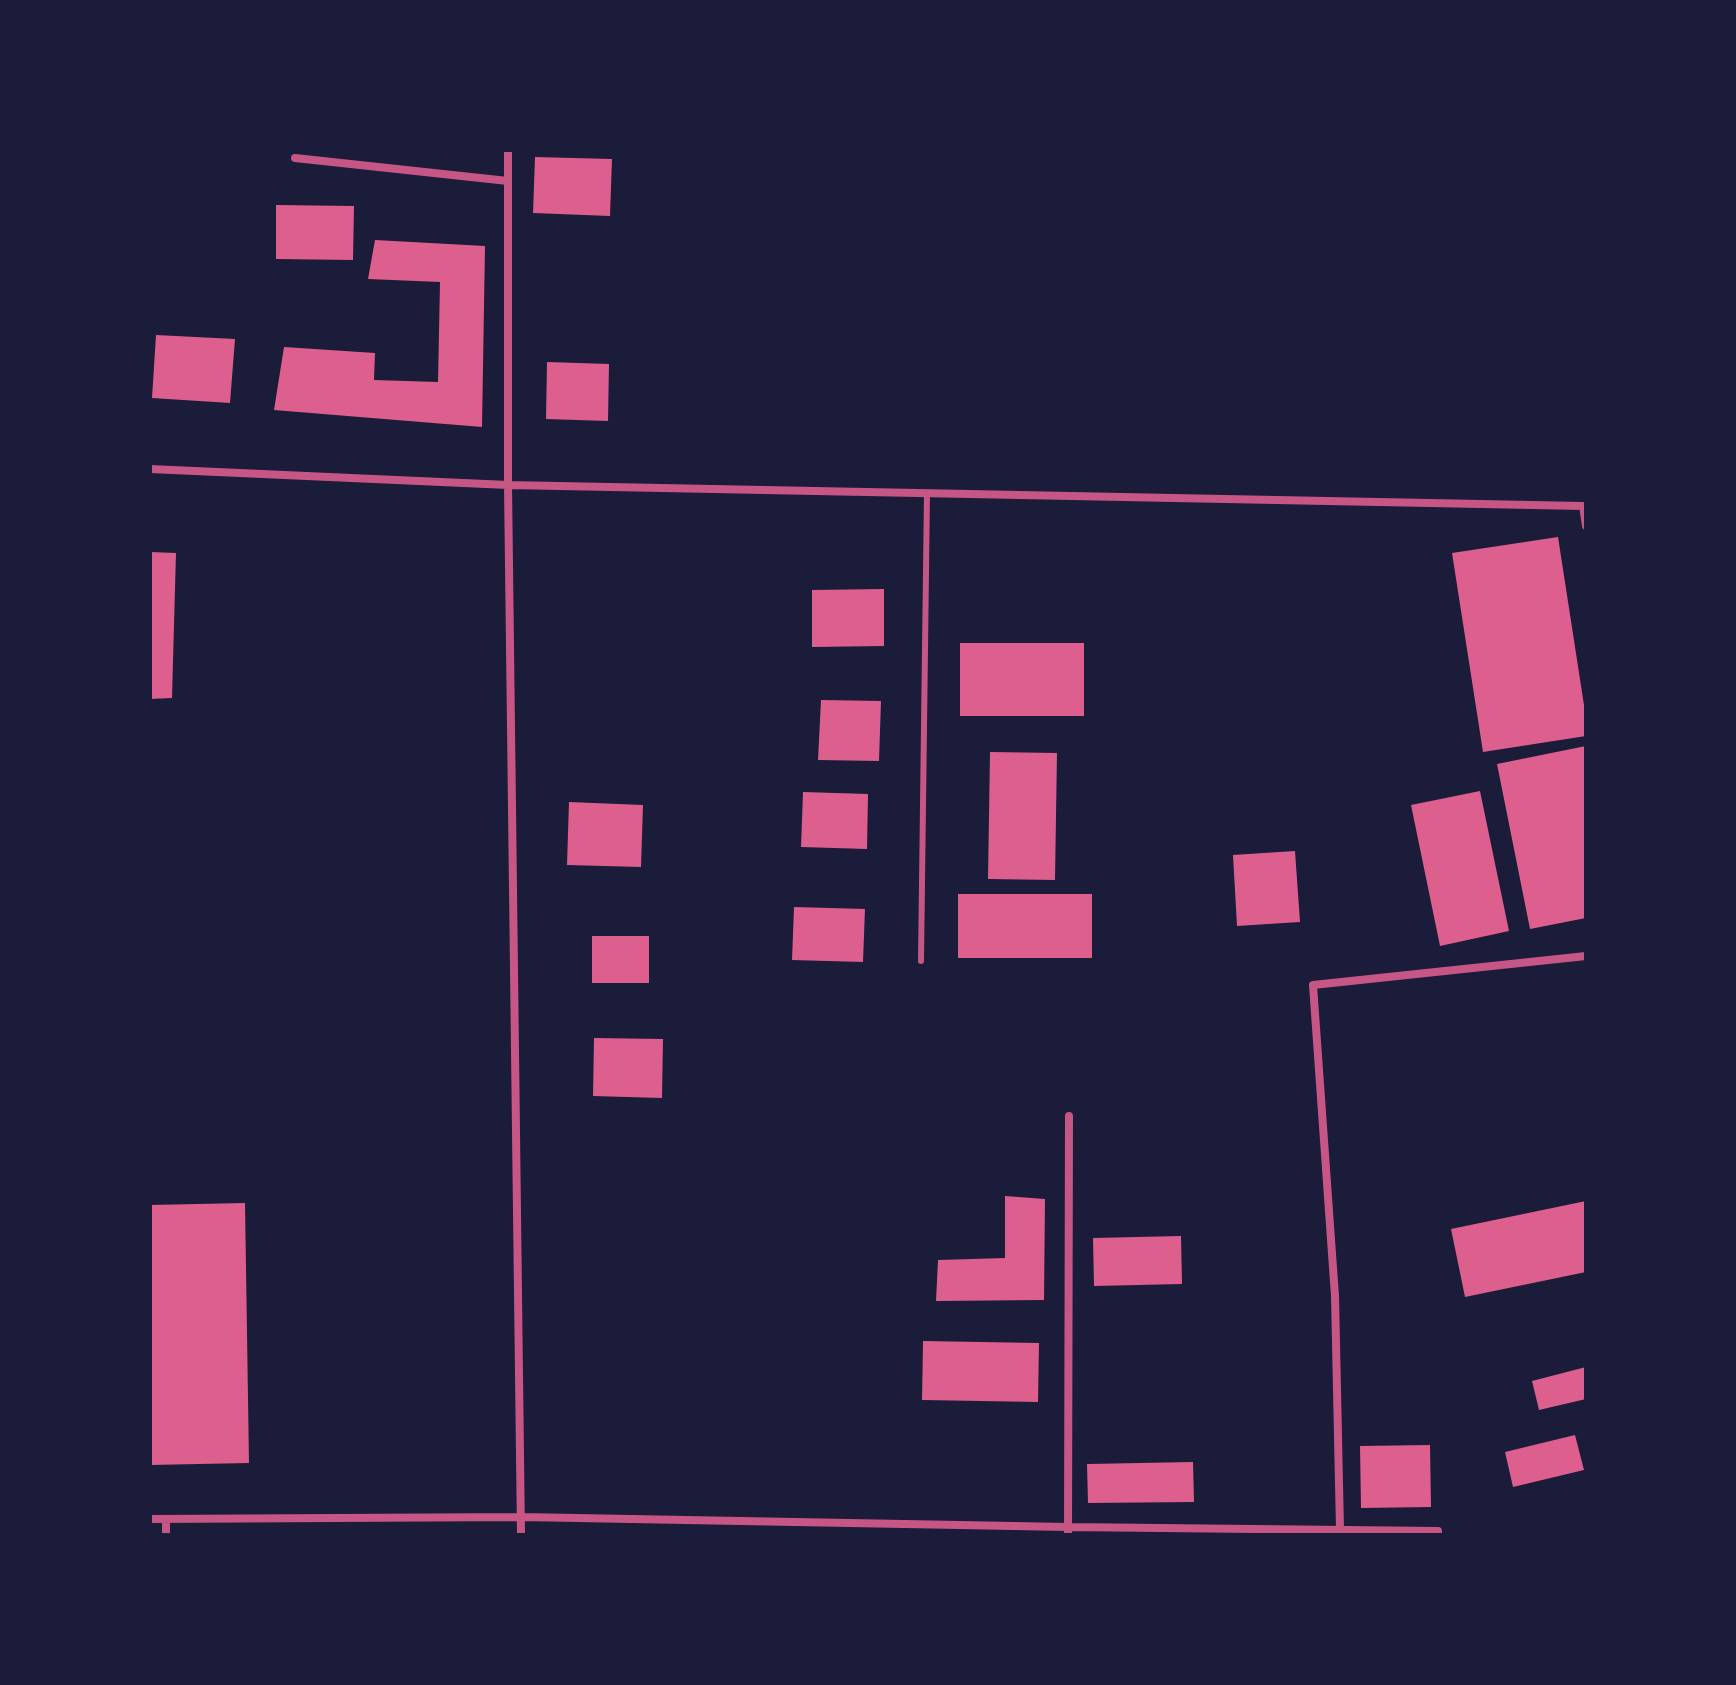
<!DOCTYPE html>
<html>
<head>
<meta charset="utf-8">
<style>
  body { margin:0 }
  #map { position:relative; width:1736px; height:1685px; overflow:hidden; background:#1b1b3a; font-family:"IBM Plex Sans",sans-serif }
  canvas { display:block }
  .frame { position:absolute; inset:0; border:152px solid #1b1b3a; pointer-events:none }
</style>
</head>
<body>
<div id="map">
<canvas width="1736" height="1685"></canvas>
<div class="frame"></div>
</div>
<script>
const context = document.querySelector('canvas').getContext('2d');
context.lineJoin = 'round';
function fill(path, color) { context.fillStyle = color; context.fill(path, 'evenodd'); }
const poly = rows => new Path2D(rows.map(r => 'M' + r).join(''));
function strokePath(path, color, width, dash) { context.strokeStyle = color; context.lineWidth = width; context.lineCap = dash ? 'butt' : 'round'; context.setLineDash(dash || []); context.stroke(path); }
const building = poly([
  [535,157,612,159,610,216,533,213],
  [276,205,354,206,353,260,276,259],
  [375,240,485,246,482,427,274,410,284,347,375,353,374,380,438,382,440,282,368,279],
  [156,335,235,339,230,403,152,398],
  [547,362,609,364,608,421,546,419],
  [1558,537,1586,718,1586,736,1483,752,1452,553],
  [150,552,176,553,172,698,150,699],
  [884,589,884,646,812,647,812,590],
  [960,643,1084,643,1084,716,960,716],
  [821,700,881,701,879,761,818,760],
  [1586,746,1586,918,1530,929,1497,764],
  [990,752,1057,753,1055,880,988,879],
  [1480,791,1509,931,1440,946,1411,805],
  [803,792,868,794,867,849,801,847],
  [569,802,643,805,641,867,567,865],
  [1295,851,1300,922,1237,926,1233,855],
  [958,894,1092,894,1092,958,958,958],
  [794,907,865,909,863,962,792,960],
  [592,936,649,936,649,983,592,983],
  [594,1038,663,1039,662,1098,593,1096],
  [1005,1196,1045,1199,1044,1300,936,1301,938,1260,1005,1258],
  [1586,1201,1586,1272,1465,1297,1451,1229],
  [245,1203,249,1463,150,1465,150,1205],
  [1181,1236,1182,1284,1094,1286,1093,1238],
  [923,1341,1039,1343,1038,1402,922,1400],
  [1586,1367,1586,1399,1539,1410,1532,1381],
  [1575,1435,1584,1470,1513,1487,1505,1452],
  [1430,1445,1431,1507,1361,1508,1360,1446],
  [1193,1462,1194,1502,1088,1503,1087,1464]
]);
const service = poly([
  [921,961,927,493]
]);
const minor = poly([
  [508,150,508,485,521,1535],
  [295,158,508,181],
  [150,469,508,485,1583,506,1586,526],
  [150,1519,522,1517,1068,1527,1438,1531,1438,1535],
  [1340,1530,1335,1296,1313,985,1586,956],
  [166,1535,166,1519],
  [1068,1535,1069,1116]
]);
fill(building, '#dd5f8e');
strokePath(service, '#c65784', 6);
strokePath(minor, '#c65784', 8);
</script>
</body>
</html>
